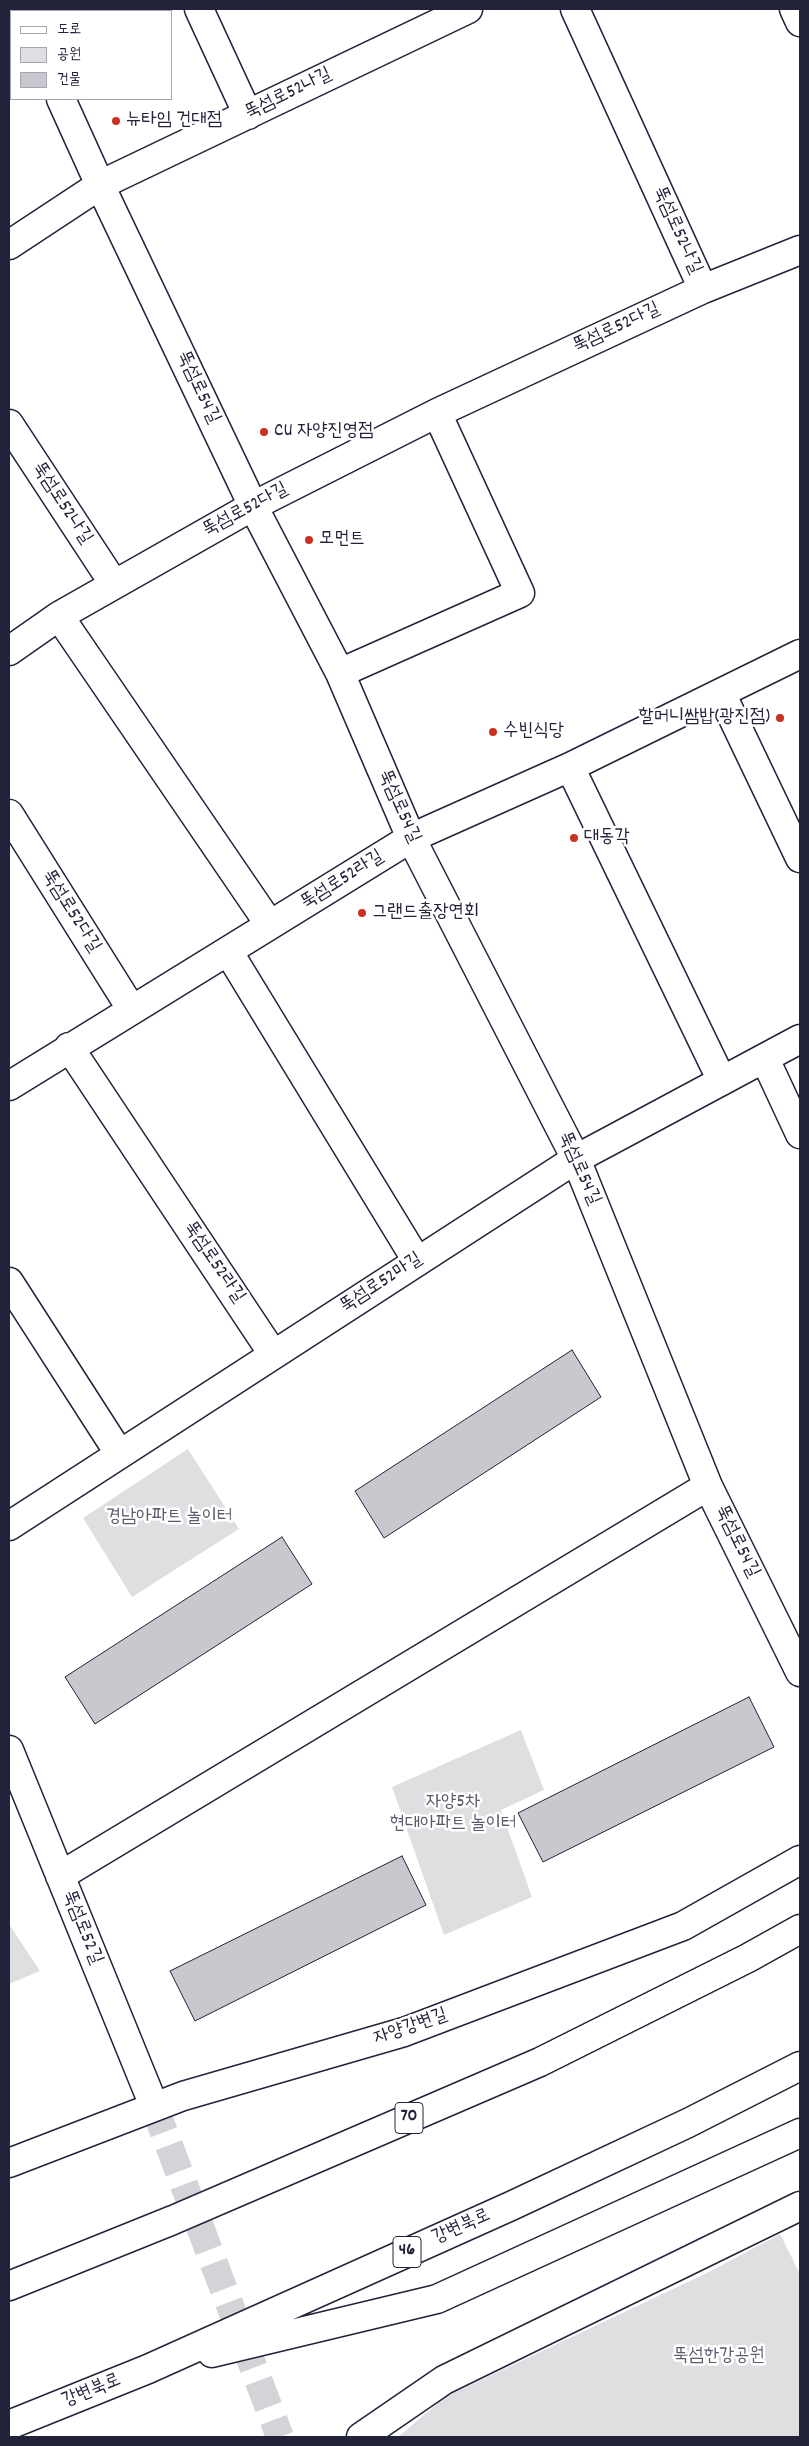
<!DOCTYPE html>
<html>
<head>
<meta charset="utf-8">
<style>
  body { margin:0 }
  #map { position:relative; width:809px; height:2446px; overflow:hidden; background:#fff; font-family:Dekko,"Poor Story",sans-serif }
  canvas { display:block }
  .frame { position:absolute; inset:0; border:10px solid #22223b; pointer-events:none }
  .legend { position:absolute; left:10px; top:10px; width:162px; height:90px; box-sizing:border-box; background:#fff; border:1px solid #a7a7b1; margin:0; padding:6px 9px; list-style:none; font-size:15px; color:#22223b }
  .legend li { display:flex; align-items:center; gap:10px; height:25px }
  .legend b { width:25px; border:1px solid #a7a7b1 }
</style>
</head>
<body>
<div id="map">
<canvas width="809" height="2446"></canvas>
<div class="frame"></div>
<ul class="legend">
<li><b style="height:6px;background:#fff"></b>도로</li>
<li><b style="height:14px;background:#dfdfe2"></b>공원</li>
<li><b style="height:14px;background:#c8c8cf"></b>건물</li>
</ul>
</div>
<script>
const context = document.querySelector('canvas').getContext('2d');
context.lineJoin = 'round';
function fill(path, color) { context.fillStyle = color; context.fill(path, 'evenodd'); }
const poly = rows => new Path2D(rows.map(r => 'M' + r).join(''));
function strokePath(path, color, width, dash) { context.strokeStyle = color; context.lineWidth = width; context.lineCap = dash ? 'butt' : 'round'; context.setLineDash(dash || []); context.stroke(path); }
function drawText(font, color, halo, rows, align = 'center') {
  context.font = font + ' Dekko,"Poor Story",sans-serif'; context.lineWidth = 5; context.setLineDash([]); context.textBaseline = 'middle'; context.strokeStyle = halo; context.fillStyle = color; for (const [text, x, y, turn = 0] of rows) {
    context.save(); context.translate(x, y); context.rotate((+turn || 0) * Math.PI / 180); context.textAlign = isNaN(turn) ? turn : align; if (halo) context.strokeText(text, 0, 0); context.fillText(text, 0, 0); context.restore();
  }
}
const green = poly([
  [188,1449,239,1529,132,1597,83,1518],
  [521,1730,544,1790,501,1810,532,1897,444,1935,392,1787],
  [9,1924,40,1971,9,1984],
  [780,2234,800,2274,800,2437,398,2437,445,2397,711,2271]
]);
const building = poly([
  [572,1350,601,1397,384,1538,355,1491,572,1350],
  [282,1537,312,1584,95,1724,65,1677,282,1537],
  [749,1697,774,1747,543,1862,518,1813,749,1697],
  [402,1856,426,1905,195,2021,170,1971,402,1856]
]);
const streetTunnel = poly([
  [154,2106,280,2437]
]);
const street = poly([
  [21,9,23,11],
  [199,9,248,115],
  [575,9,703,289],
  [794,9,800,22],
  [61,99,100,185,253,506,340,673,411,838,576,1159,708,1486,800,1672],
  [9,245,100,185,468,9],
  [9,424,114,584],
  [59,616,270,925],
  [9,651,59,616,253,506,437,413,703,289,800,250],
  [340,673,520,593,437,413],
  [721,693,800,858],
  [570,767,722,1081],
  [9,814,132,1010],
  [228,951,417,1261],
  [69,1047,273,1354],
  [765,1059,800,1134],
  [9,1086,411,838,570,767,800,654],
  [9,1282,119,1453],
  [9,1526,576,1159,800,1039],
  [9,1750,154,2106],
  [60,1876,708,1486],
  [9,2163,183,2096,404,2032,683,1926,800,1860],
  [361,2437,444,2380,800,2206]
]);
const highway = poly([
  [9,2286,173,2220,540,2062,748,1958,800,1929],
  [212,2353,437,2299,800,2133],
  [9,2425,148,2369,511,2206,688,2123,800,2066]
]);
const markers = [
  [116,121,5,"#c8321e"],
  [264,432,5,"#c8321e"],
  [309,540,5,"#c8321e"],
  [780,718,5,"#c8321e"],
  [493,732,5,"#c8321e"],
  [574,838,5,"#c8321e"],
  [362,913,5,"#c8321e"]
];
const shields = [
  [409,2118,28],
  [407,2252,28]
];
const shieldNames = [
  ["70",409,2118],
  ["46",407,2252]
];
const streetNames = [
  ["뚝섬로52나길",289,95,-26],
  ["뚝섬로52나길",676,231,66],
  ["뚝섬로52다길",617,329,-25],
  ["뚝섬로54길",197,388,65],
  ["뚝섬로52나길",61,504,57],
  ["뚝섬로52다길",246,511,-28],
  ["뚝섬로54길",398,807,66],
  ["뚝섬로52라길",343,881,-32],
  ["뚝섬로52다길",70,912,58],
  ["뚝섬로54길",578,1169,66],
  ["뚝섬로52라길",213,1263,56],
  ["뚝섬로52마길",382,1284,-33],
  ["뚝섬로54길",736,1542,64],
  ["뚝섬로52길",81,1928,68],
  ["자양강변길",411,2028,-19],
  ["강변북로",462,2228,-24],
  ["강변북로",92,2392,-22]
];
const poiNames = [
  ["뉴타임 건대점",126,121],
  ["CU 자양진영점",274,432],
  ["모먼트",319,540],
  ["할머니쌈밥(광진점)",770,718,"right"],
  ["수빈식당",503,732],
  ["대동각",584,838],
  ["그랜드출장연회",372,913]
];
const parkNames = [
  ["경남아파트 놀이터",169,1518],
  ["자양5차",453,1803],
  ["현대아파트 놀이터",453,1825],
  ["뚝섬한강공원",719,2357]
];
fill(green, '#dfdfe2');
fill(building, '#c8c8cf');
strokePath(building, '#22223b', 1);
strokePath(streetTunnel, '#d3d3d8', 28, [28, 14]);
strokePath(street, '#22223b', 31);
strokePath(highway, '#22223b', 31);
strokePath(street, '#fff', 28);
strokePath(highway, '#fff', 28);
for (const [x, y, r, color] of markers) { const dot = new Path2D(); dot.arc(x, y, r, 0, 2 * Math.PI); context.fillStyle = color; context.fill(dot); strokePath(dot, '#fff', 2); }
for (const [x, y, w] of shields) { const box = new Path2D(); box.roundRect(x - w / 2, y - 15.5, w, 31, 4); context.fillStyle = '#fff'; context.fill(box); strokePath(box, '#22223b', 1); }
drawText('bold 18px', '#22223b', null, shieldNames);
drawText('19px', '#22223b', '#fff', streetNames);
drawText('19px', '#22223b', '#fff', poiNames, 'left');
drawText('19px', '#5b5b6d', '#fff', parkNames);
</script>
</body>
</html>
